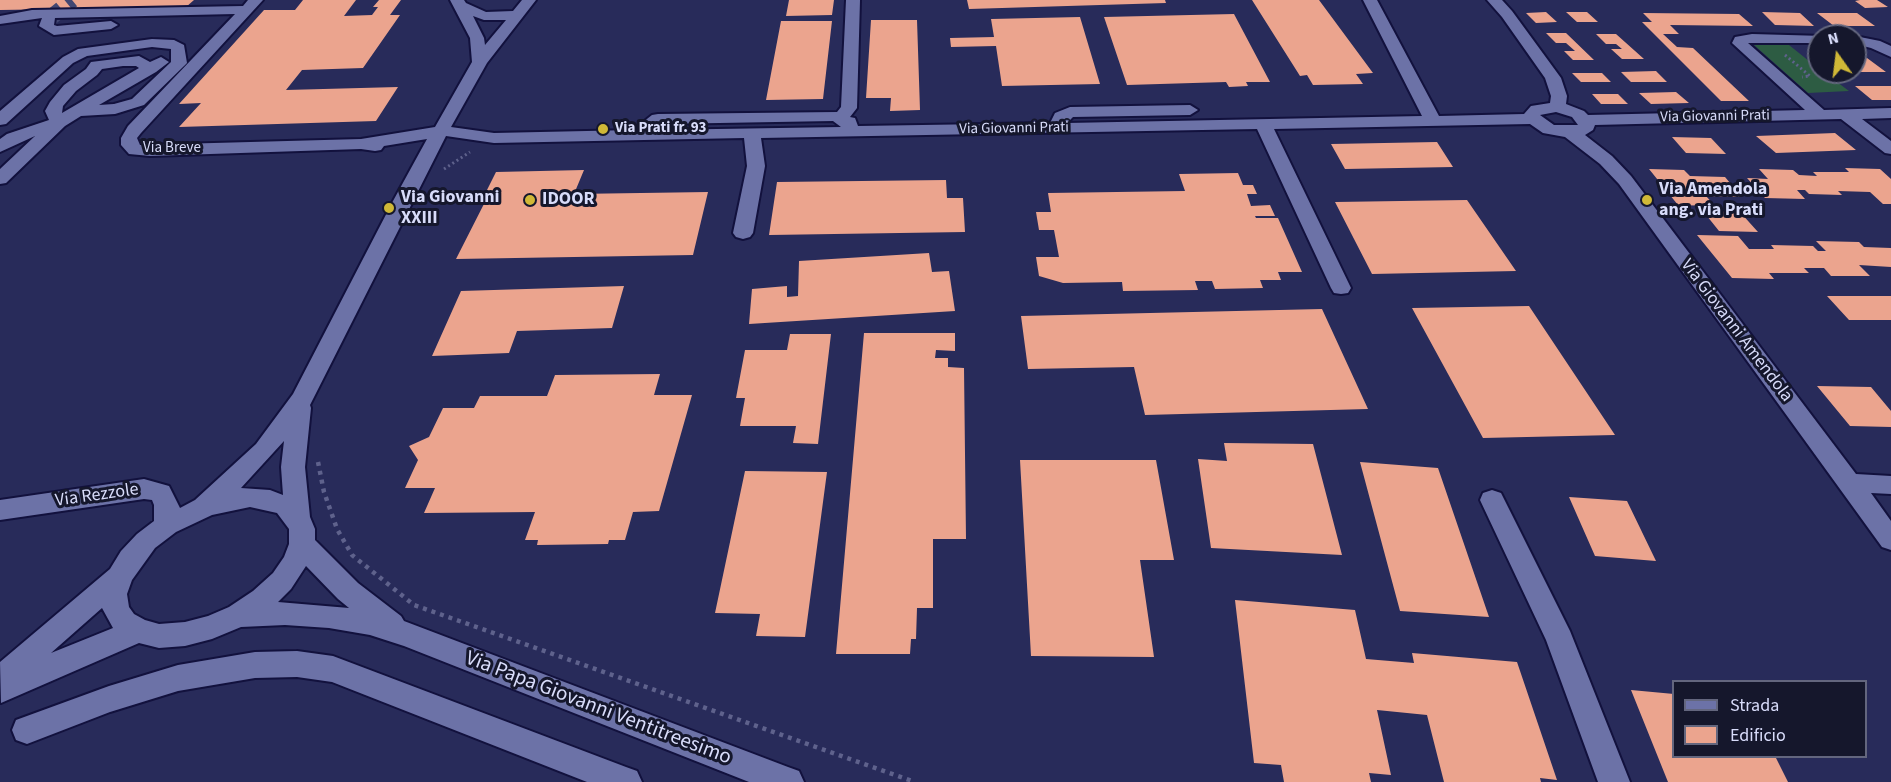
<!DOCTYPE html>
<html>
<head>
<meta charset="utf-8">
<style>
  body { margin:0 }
  #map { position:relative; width:1891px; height:782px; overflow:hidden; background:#282b5a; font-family:"Source Sans 3",sans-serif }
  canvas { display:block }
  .legend { position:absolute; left:1672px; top:680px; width:195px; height:78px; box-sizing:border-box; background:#15172c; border:2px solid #63667e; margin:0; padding:8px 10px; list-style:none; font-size:18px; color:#d8dcfa }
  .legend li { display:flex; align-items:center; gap:12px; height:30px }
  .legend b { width:30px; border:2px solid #63667e }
  .north { position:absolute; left:1807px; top:24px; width:60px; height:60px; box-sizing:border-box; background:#15172c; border:2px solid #63667e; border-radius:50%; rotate:346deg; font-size:16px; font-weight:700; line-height:24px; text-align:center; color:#d8dcfa }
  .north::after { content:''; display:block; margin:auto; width:21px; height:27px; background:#d0b837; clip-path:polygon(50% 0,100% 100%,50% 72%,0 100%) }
</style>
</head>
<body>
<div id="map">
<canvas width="1891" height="782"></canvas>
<ul class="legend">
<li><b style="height:8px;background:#6c72a7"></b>Strada</li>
<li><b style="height:16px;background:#eba48e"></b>Edificio</li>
</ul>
<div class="north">N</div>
</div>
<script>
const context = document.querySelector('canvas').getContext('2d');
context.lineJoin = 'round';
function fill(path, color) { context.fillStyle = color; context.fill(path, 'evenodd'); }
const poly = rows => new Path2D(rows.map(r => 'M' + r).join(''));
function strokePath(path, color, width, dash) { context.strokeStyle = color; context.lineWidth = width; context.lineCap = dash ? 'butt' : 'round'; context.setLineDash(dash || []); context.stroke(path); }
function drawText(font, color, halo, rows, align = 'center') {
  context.font = font + ' "Source Sans 3",sans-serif'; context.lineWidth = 6; context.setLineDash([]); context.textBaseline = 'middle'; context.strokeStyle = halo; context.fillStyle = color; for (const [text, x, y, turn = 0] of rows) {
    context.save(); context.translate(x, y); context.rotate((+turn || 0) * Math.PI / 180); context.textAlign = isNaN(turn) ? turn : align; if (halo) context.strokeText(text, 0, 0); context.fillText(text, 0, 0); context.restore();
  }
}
const green = poly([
  [1754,45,1789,45,1819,69,1819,72,1833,79,1849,91,1808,93]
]);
const building = poly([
  [0,0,194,0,186,7,0,10],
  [303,0,356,0,344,16,372,15,378,7,373,7,379,0,401,0,390,15,400,15,363,68,302,70,286,90,398,87,376,121,179,127,201,103,179,104,264,10,295,10],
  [789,0,834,0,832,15,786,16],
  [967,0,1165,0,1166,3,969,9],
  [1252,0,1319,0,1373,73,1356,74,1363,84,1313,85,1307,75,1300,76],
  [1860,0,1877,0,1888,7,1865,8,1855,1],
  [1546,12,1557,22,1536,23,1526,13],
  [1566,12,1587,12,1598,22,1577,22],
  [1762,12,1800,13,1814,26,1775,25],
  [1643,13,1739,14,1753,26,1670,25,1679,34,1663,34,1677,47,1693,48,1749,101,1721,101,1642,22,1652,22],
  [1817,13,1857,13,1875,26,1834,26],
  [1234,14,1270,82,1246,82,1248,86,1229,87,1226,82,1127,85,1104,17],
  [1080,17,1100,84,1002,86,996,46,951,47,950,38,994,37,991,19],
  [871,20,917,20,920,110,890,111,891,98,866,98],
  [781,21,832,21,823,99,766,100],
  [1546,33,1566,33,1594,60,1573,60,1564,51,1575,51,1566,43,1556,43],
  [1596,34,1616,34,1644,59,1622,59,1611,49,1622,49,1616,44,1606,44],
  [1855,58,1867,58,1886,72,1855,72],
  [1656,71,1667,82,1631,82,1621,72],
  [1572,73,1602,73,1611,82,1581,82],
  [1855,86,1891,86,1891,100,1872,100],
  [1676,92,1689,103,1651,104,1639,93],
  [1592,94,1618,94,1628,104,1601,104],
  [1835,133,1856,150,1776,153,1756,136],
  [1672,137,1711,138,1726,154,1686,153],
  [1437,142,1453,167,1345,169,1331,144],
  [1845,168,1880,169,1891,179,1891,204,1883,204,1870,192,1838,191,1842,195,1809,194,1805,190,1797,190,1805,199,1765,198,1747,178,1768,179,1759,169,1793,170,1799,175,1817,176,1813,172,1849,172],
  [1649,169,1684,170,1690,176,1725,177,1742,197,1706,196,1715,206,1678,205],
  [584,170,574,194,708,192,693,255,456,259,488,196,484,196,496,172],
  [1238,173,1243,185,1253,185,1257,194,1247,194,1251,206,1270,205,1275,216,1255,216,1256,218,1278,218,1302,272,1278,272,1281,280,1260,280,1263,288,1215,289,1212,281,1195,281,1198,290,1123,291,1122,282,1063,283,1039,276,1036,257,1059,257,1054,230,1039,230,1036,212,1051,212,1048,193,1185,191,1179,174],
  [946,180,947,198,963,198,965,232,769,235,777,182],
  [1467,200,1516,271,1372,274,1335,202],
  [1703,211,1740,212,1758,232,1719,231],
  [1697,235,1738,236,1749,249,1774,249,1771,245,1813,246,1818,251,1826,251,1816,241,1859,242,1864,247,1891,248,1891,267,1859,265,1870,276,1831,276,1824,268,1804,268,1809,273,1769,273,1774,279,1732,278],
  [929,253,932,272,949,271,955,311,749,324,752,289,787,286,787,297,798,296,799,261],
  [624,286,612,328,517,331,509,353,432,356,461,291],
  [1827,296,1891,296,1891,320,1849,320],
  [1529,306,1615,435,1483,438,1412,308],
  [1322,309,1368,409,1145,415,1134,367,1028,369,1021,316],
  [864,333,955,333,955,351,936,350,935,358,948,358,948,367,964,368,966,539,933,539,933,608,917,608,916,639,911,639,910,654,836,654],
  [790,334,831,334,818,444,793,443,796,426,740,426,745,398,736,398,745,350,787,350],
  [660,374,654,395,692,395,659,511,633,512,625,540,609,540,608,544,537,545,538,540,525,540,535,512,424,513,435,488,405,488,418,460,409,446,429,437,443,408,474,408,480,396,547,396,555,375],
  [1817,386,1871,387,1891,411,1891,427,1850,426],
  [1224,443,1313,444,1342,555,1211,548,1198,459,1227,461],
  [1020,460,1156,460,1174,560,1140,560,1154,657,1031,656],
  [1360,462,1438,468,1489,617,1400,611],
  [745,471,827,472,805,637,756,636,760,614,715,613],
  [1569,497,1627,501,1656,561,1595,556],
  [1235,600,1355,610,1366,659,1414,663,1412,653,1517,662,1557,780,1540,778,1541,782,1444,782,1427,715,1377,710,1391,775,1369,773,1371,782,1284,782,1281,765,1254,763],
  [1631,690,1674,694,1674,756,1775,756,1788,782,1668,782]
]);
const minorTunnel = poly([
  [49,19,72,0]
]);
const pathFar1 = poly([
  [1785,55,1810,76,1802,77],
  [444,169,470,152]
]);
const path = poly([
  [318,462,324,492,337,529,352,555,414,605,915,782]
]);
const minor = poly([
  [248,0,263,0,141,133,137,138,140,145,361,139,435,127,472,62,470,38,450,0,464,0,466,3,486,12,513,11,522,0,536,0,487,63,451,127,494,133,633,130,652,115,658,114,837,112,841,107,846,0,860,0,857,108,850,117,855,118,858,126,1050,123,1055,113,1070,107,1190,105,1198,110,1190,115,1073,117,1067,123,1422,116,1363,0,1377,0,1439,116,1524,114,1531,106,1550,103,1551,96,1545,78,1502,17,1487,0,1502,0,1512,11,1561,78,1567,96,1566,104,1584,111,1588,115,1805,110,1732,43,1735,37,1752,34,1824,36,1819,36,1819,43,1748,43,1824,110,1891,108,1891,118,1862,119,1891,141,1891,154,1885,153,1841,119,1595,125,1593,130,1585,135,1612,156,1631,176,1856,474,1891,476,1891,494,1871,493,1891,521,1891,550,1882,547,1619,184,1600,164,1565,137,1543,133,1530,124,1274,129,1351,288,1348,293,1341,294,1334,293,1331,288,1257,129,761,138,765,166,753,233,750,237,743,239,736,237,733,233,747,166,744,138,494,143,446,136,310,405,311,408,305,467,310,517,315,529,315,540,358,583,401,616,404,621,788,767,799,771,804,782,749,782,404,646,370,635,329,628,285,625,241,627,212,639,185,646,159,648,139,643,1,703,0,662,110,569,121,551,137,534,154,521,154,505,152,500,144,499,0,520,0,500,144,479,169,486,180,508,195,500,256,444,293,394,393,201,427,139,384,146,381,150,375,151,361,149,150,156,129,154,121,145,121,138,128,126,235,14,55,18,54,25,57,26,111,21,118,25,111,29,54,35,39,26,42,18,0,24,0,16,32,10,243,6,248,0],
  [473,16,484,20,506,20,485,45,484,38,473,16],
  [1556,112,1572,117,1578,125,1554,125,1540,115,1556,112],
  [833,121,841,127,655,130,662,124,833,121],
  [284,441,281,467,283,495,270,490,241,488,284,441],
  [250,507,277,513,289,529,289,544,284,557,273,573,253,591,229,607,208,616,185,622,159,624,145,620,134,614,129,607,127,594,132,580,155,548,176,532,212,515,250,507],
  [306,566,338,599,349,608,278,602,291,589,306,566],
  [102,608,113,628,51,653,102,608],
  [1853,36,1855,36,1880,41,1891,46,1891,57,1871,48,1855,44,1853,36],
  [152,39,174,40,184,45,187,63,184,66,144,105,115,114,81,116,65,126,6,183,0,184,0,169,35,136,0,152,0,139,7,134,49,120,45,111,50,102,64,85,86,69,91,62,139,56,150,62,161,57,169,62,156,72,99,105,114,104,132,99,171,62,171,49,152,47,87,56,73,63,6,124,0,125,0,111,63,57,78,49,152,39],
  [123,66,136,66,139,68,62,113,63,106,76,91,97,75,102,69,123,66],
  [1492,490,1501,493,1570,631,1630,782,1598,782,1546,640,1480,500,1483,493,1492,490],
  [297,651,333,656,626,767,637,771,642,782,587,782,332,682,297,677,255,678,178,691,110,712,27,744,16,740,12,730,16,720,109,686,178,665,255,652,297,651]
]);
const markers = [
  [603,129,6,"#d0b837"],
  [530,200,6,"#d0b837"],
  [1647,200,6,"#d0b837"],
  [389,208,6,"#d0b837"]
];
const farStreetnames = [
  ["Via Giovanni Prati",1715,117,-1],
  ["Via Giovanni Prati",1014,129,-1],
  ["Via Breve",172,149]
];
const farPoinames = [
  ["Via Prati fr. 93",615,129]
];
const poiNames = [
  ["Via Amendola",1659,190],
  ["ang. via Prati",1659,211],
  ["Via Giovanni",401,198],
  ["XXIII",401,219],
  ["IDOOR",542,200]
];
const streetNames = [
  ["Via Giovanni Amendola",1736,331,53],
  ["Via Rezzole",97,496,-8]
];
const nearStreetnames = [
  ["Via Papa Giovanni Ventitreesimo",598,709,21]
];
fill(green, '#2d5c43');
fill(building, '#eba48e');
strokePath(minorTunnel, '#424672', 16, [16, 8]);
strokePath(minor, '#12113d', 4);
strokePath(pathFar1, '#5f628c', 3, [2, 3]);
strokePath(path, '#5f628c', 4.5, [4, 5]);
fill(minor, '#6c72a7');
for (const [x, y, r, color] of markers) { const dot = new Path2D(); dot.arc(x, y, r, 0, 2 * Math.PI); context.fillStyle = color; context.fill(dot); strokePath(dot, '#15172c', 2); }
drawText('15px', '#d8dcfa', '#15172c', farStreetnames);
drawText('bold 15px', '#d8dcfa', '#15172c', farPoinames, 'left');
drawText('bold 18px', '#d8dcfa', '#15172c', poiNames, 'left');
drawText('18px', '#d8dcfa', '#15172c', streetNames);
drawText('21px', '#d8dcfa', '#15172c', nearStreetnames);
</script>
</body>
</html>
